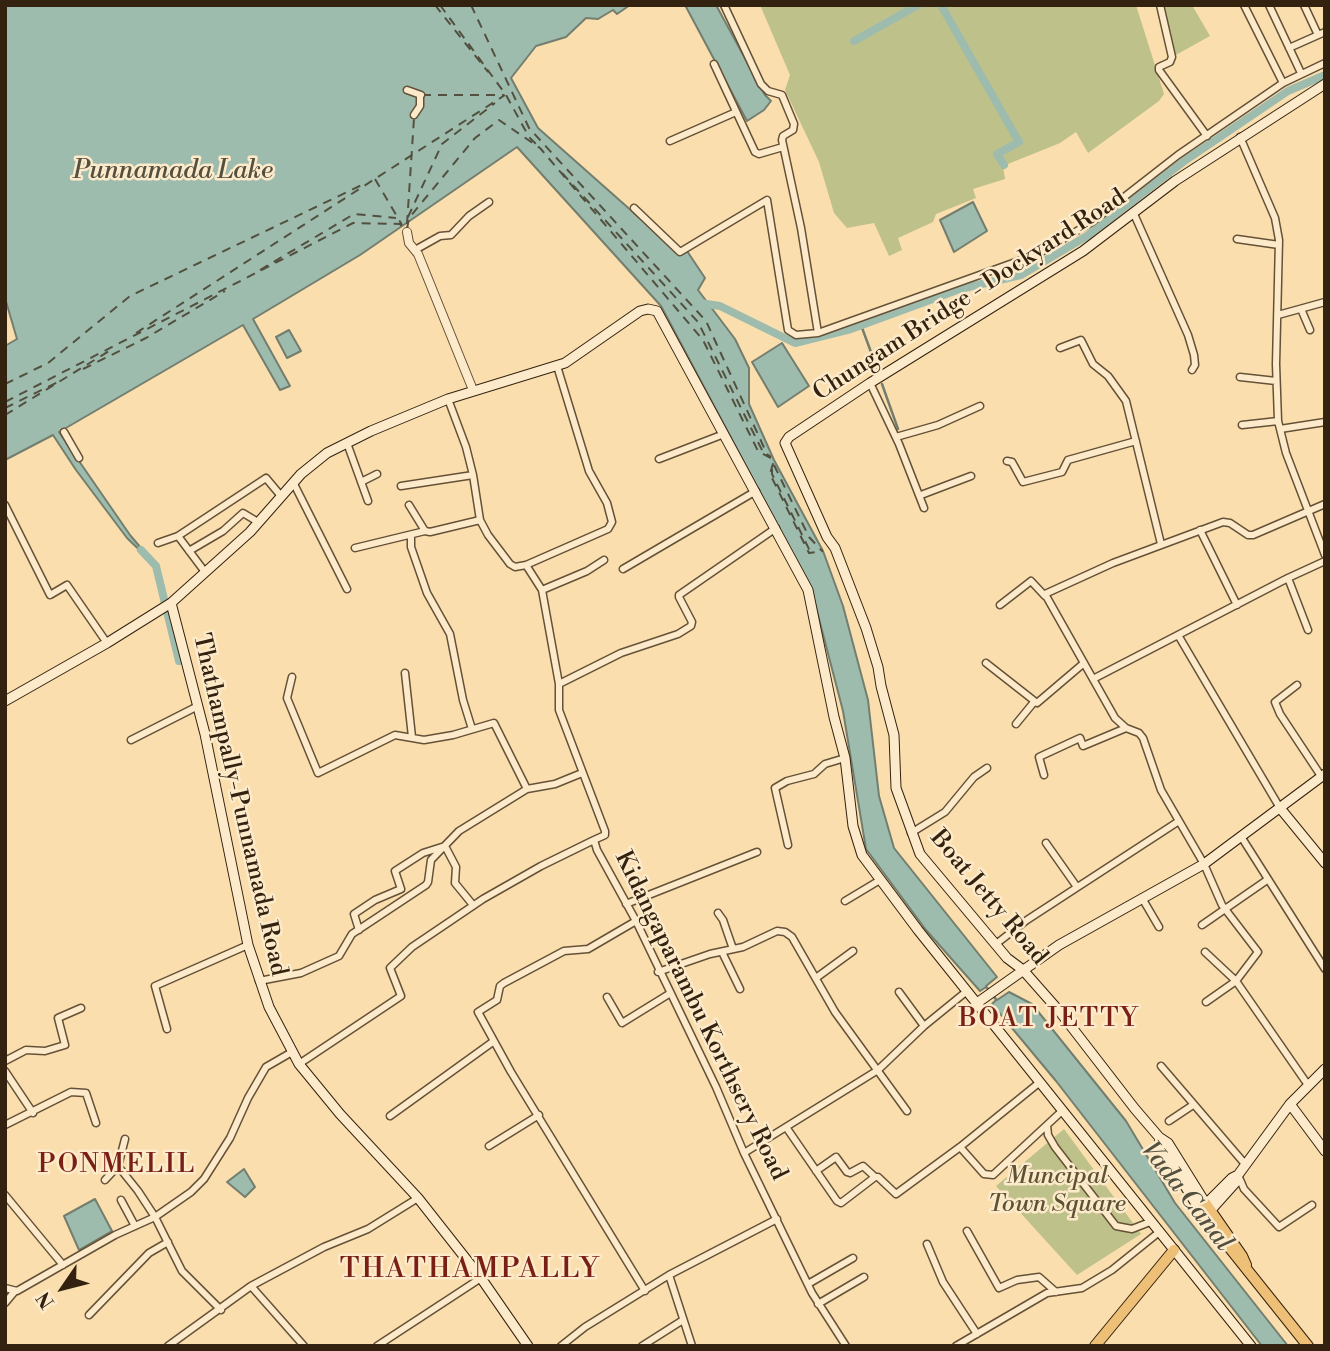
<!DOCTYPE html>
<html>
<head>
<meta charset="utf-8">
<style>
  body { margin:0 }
  #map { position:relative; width:1330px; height:1351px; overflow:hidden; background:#fadeae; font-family:"Libre Bodoni",serif }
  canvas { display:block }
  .frame { position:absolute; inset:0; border:7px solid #33220f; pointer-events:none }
  .north { position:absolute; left:28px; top:1253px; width:70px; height:70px; -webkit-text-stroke:5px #fceaca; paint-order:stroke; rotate:235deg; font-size:19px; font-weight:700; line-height:28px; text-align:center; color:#33220f }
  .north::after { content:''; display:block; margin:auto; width:24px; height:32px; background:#33220f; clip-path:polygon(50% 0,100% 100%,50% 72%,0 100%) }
</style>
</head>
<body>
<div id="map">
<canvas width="1330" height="1351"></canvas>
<div class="frame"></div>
<div class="north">N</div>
</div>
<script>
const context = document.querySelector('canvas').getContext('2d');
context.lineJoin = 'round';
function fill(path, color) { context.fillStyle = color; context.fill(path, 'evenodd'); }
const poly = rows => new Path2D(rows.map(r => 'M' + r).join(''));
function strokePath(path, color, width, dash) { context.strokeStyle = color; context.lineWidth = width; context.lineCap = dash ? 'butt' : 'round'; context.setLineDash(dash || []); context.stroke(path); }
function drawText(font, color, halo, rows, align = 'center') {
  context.font = font + ' "Libre Bodoni",serif'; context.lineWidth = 5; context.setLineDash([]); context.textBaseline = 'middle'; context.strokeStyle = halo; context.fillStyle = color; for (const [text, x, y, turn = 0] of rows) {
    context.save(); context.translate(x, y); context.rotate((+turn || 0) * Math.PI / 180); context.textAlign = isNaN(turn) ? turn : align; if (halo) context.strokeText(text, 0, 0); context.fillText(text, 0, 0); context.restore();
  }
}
const green = poly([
  [760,5,1136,5,1164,94,1159,101,1088,153,1076,132,1060,143,1003,166,1005,179,973,189,976,198,936,214,933,222,898,238,902,250,889,256,874,223,847,228,834,213,819,162,785,90,790,75],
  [1161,5,1192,5,1210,36,1174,56],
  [1064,1129,1141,1234,1077,1275,996,1186]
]);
const water = poly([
  [5,5,630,5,617,14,613,10,598,19,586,18,566,37,536,46,511,78,538,128,669,244,687,251,705,278,698,290,735,339,749,368,749,404,774,460,823,551,843,606,868,700,879,796,894,848,997,977,986,986,997,1000,1009,992,1032,1004,1126,1121,1175,1203,1288,1346,1262,1346,1056,1081,992,1004,996,1000,986,987,980,991,926,930,866,849,843,711,811,588,661,306,517,147,360,255,253,319,290,386,280,390,243,325,59,432,130,535,156,566,127,538,76,470,53,435,5,460,5,346,17,339,5,298,5,5],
  [685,5,716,5,765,95,771,101,764,110,747,121,685,5],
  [973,202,987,231,954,252,940,220,973,202],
  [289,330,301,351,287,358,276,337,289,330],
  [782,343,809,386,778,407,752,362,782,343],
  [244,1169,255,1187,245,1197,227,1182,244,1169],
  [95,1199,112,1231,79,1250,64,1216,95,1199]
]);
const stream = poly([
  [861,325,878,371],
  [882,384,898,429]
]);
const canal = poly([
  [941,5,1019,142,997,154,1004,165],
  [854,41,918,5],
  [700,303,720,306,795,343,851,329,960,289,1021,275,1087,236,1183,162,1288,91,1325,75],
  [141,550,156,566,179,661]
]);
const ferry = poly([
  [435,5,488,72],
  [440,5,506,95,529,137,537,145],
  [471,5,529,128,706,321,767,454,771,457],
  [422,95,504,95],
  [562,173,698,322,763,452],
  [375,179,402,225],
  [408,217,442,144,495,103],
  [407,224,414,118],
  [407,229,409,218,475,138,499,120,540,148,703,340,758,451,774,460,770,474,809,553,823,551],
  [260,270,354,214,396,218],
  [136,333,505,95],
  [83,369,146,338,225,291],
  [5,384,48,363,130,296,366,183],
  [5,402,353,223,400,224,406,231],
  [5,408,62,380],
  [5,415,114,348],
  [774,465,809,537,822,551],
  [772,469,772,474,810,551,815,551]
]);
const minor = poly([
  [724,5,761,84,768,91,782,95,794,124,793,130,783,136,782,140,801,228,818,333],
  [1160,5,1172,57,1170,62,1159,67,1159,70,1207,136],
  [1244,5,1283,83],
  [1269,5,1301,73],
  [1304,5,1318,35],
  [1289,48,1325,32],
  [714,64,755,152,759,154,783,147],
  [407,90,421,95],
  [414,115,420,106,420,95],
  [1240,137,1275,218,1279,240,1276,364,1278,421,1286,453,1325,555],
  [670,141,736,112],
  [634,208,680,252,767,200,788,330,796,335,818,333,1038,254,1092,222,1178,155,1283,83,1325,63],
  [1134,214,1188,335,1194,355,1195,365,1192,370],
  [1237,239,1279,245],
  [415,250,440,236,451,235,469,216,489,202],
  [1301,309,1310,330],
  [1278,315,1325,302],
  [1060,348,1081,340,1093,364,1108,376,1126,401,1161,544],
  [1240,377,1276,381],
  [870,383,899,444,924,508],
  [448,399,466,447,473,475,480,520,488,535,510,564,515,567,526,565,542,590,559,684,559,710,605,831,605,835,594,840,597,850,636,921,716,1087,744,1153,812,1293,846,1346],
  [1242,425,1278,421],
  [1280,429,1325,422],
  [64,432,79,458],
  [896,437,938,425,980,406],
  [347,443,368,501],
  [659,459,724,434],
  [1007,461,1012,462,1023,482,1062,472,1068,460,1136,441],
  [293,482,347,589],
  [361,482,377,474],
  [401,486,473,475],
  [921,495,971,476],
  [5,505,50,595,67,585,107,643],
  [409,505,425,531,430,532,480,520],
  [1200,530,1237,605],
  [411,535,411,547,427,593,450,634,463,700,472,729],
  [158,543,178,536],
  [355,548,425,531],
  [189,551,223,531,243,513,258,522],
  [526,565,608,529,612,522,607,503,589,471,557,366],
  [623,569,756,491],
  [205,572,178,536,266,478,281,496],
  [1288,578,1308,630],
  [542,590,587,571,604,560],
  [1000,605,1031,581,1045,596],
  [1178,635,1280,808],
  [986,663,1037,703,1084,663],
  [405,673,412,737],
  [292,677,287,698,318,773,395,735,424,740,453,735,494,723,527,789],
  [1093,679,1288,578,1325,561],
  [559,684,621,653,678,634,691,626,692,622,679,597,679,595,776,528],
  [1297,685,1275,702,1280,714,1321,776],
  [1016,724,1034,702],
  [131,740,196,707],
  [1044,775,1039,757,1080,738,1083,746,1126,728],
  [911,833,945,812,974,777,987,768],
  [1242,838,1325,969],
  [1046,843,1077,887],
  [788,845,775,788,787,781,814,774,825,764,845,758],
  [1142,898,1159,927],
  [845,901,880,880],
  [626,904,757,852],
  [718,913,723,920,733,949],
  [636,921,588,949,564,951,504,983,500,986,497,1000,478,1012,511,1072,645,1291],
  [1202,925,1267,880],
  [359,930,354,914,375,900,401,889,395,871,423,853,445,846,456,867,455,883,473,905],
  [996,944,1027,920,1179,821],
  [722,952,740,989],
  [1205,952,1236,981,1308,1085],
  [658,972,710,954,743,947,777,931,785,932,792,937,835,1012,907,1111],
  [816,978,853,951],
  [259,981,301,973,339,956,352,934,426,885,428,882,431,860,459,831,527,789,555,784,582,773],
  [899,992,924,1026],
  [607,997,622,1023,669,994],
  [1206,1002,1236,981,1258,952,1222,905,1204,864,1161,790,1143,738,1139,733,1126,728,1115,718,1045,594,1113,563,1223,522,1230,523,1248,535,1253,535,1325,504],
  [167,1029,155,986,248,945],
  [5,1061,26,1050,45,1051,65,1045,58,1018,81,1008],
  [299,1064,401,996,390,968,412,947,483,899,541,866,594,840],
  [1161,1066,1245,1164],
  [5,1071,33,1113],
  [390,1116,494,1041],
  [1169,1121,1193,1105],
  [5,1125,71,1092,86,1093,96,1123],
  [1047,1125,1048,1135,1055,1147,1116,1226,1132,1229,1150,1222],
  [786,1127,837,1201,841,1203,875,1177,878,1177,896,1194,960,1147,1040,1082],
  [489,1146,539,1115],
  [960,1147,984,1174,993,1175,1062,1111],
  [744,1153,878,1070,924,1026,967,991],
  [118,1166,125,1139],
  [816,1171,836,1157,847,1172,850,1173,863,1166,875,1177],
  [1238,1175,1244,1189,1279,1227,1312,1205],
  [105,1180,118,1166,138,1191,155,1217,182,1271,221,1310],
  [5,1195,63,1265],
  [121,1200,135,1226],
  [967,1231,999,1288,1017,1280,1039,1277,1056,1292],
  [927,1244,943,1282,977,1334],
  [669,1275,692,1346],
  [808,1284,853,1258],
  [251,1286,304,1346],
  [5,1288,17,1291,115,1235,155,1217,191,1192,204,1179,230,1138,248,1098,266,1067,292,1052],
  [5,1303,15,1291],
  [818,1304,864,1277],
  [89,1315,149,1253,168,1242],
  [168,1346,251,1286,324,1247,368,1229,418,1198],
  [377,1346,481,1278],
  [561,1346,585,1327,669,1275,777,1219],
  [642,1346,683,1320],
  [956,1346,1047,1293,1082,1288,1112,1270,1158,1233]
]);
const tertiary = poly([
  [407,232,409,243,418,254,473,390]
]);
const secondary = poly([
  [171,603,205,734,248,945,269,1007,299,1064,340,1114,418,1198,481,1278,528,1346],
  [5,701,107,643,171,603,250,532,301,474,327,453,371,431,448,399,565,363,640,311,648,309,657,311,808,590,834,717,845,758,853,826,862,855,918,930,1251,1346],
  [1280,808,1325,863],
  [977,1003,1059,945,1204,864,1325,774],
  [1290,1104,1325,1151],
  [1159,1137,1162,1149,1201,1212],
  [1238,1175,1232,1178,1206,1204,1168,1143,1159,1137,1135,1109,1060,1012,1023,970,1007,958,920,854,896,788,894,735,881,686,878,667,866,628,835,548,827,537,785,443,789,437,870,383,1083,251,1175,181,1325,84],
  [1210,1211,1236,1182,1238,1175,1290,1104,1325,1069]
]);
const primary = poly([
  [1246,1265,1242,1256,1206,1204,1201,1212,1308,1346],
  [1095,1346,1174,1250]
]);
const streetNames = [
  ["Chungam Bridge - Dockyard Road",970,296,-33],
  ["Thathampally-Punnamada Road",239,805,77],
  ["Boat Jetty Road",988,898,50],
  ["Kidangaparambu Korthsery Road",700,1016,64]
];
const parkNames = [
  ["Muncipal",1057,1177],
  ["Town Square",1057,1205]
];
const waterNames = [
  ["Punnamada Lake",173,172],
  ["Vada Canal",1186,1197,52]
];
const neighbourhoodNames = [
  ["BOAT JETTY",1049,1020],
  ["PONMELIL",117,1166]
];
const quarterNames = [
  ["THATHAMPALLY",470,1270]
];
fill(green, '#bfc18a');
fill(water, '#9ebcae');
strokePath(water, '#737e6e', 2);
strokePath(stream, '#737e6e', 2.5);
strokePath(canal, '#9ebcae', 8);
strokePath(ferry, '#53503f', 2, [9, 7]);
strokePath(minor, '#655137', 9);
strokePath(tertiary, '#655137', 10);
strokePath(secondary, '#33220f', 11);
strokePath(primary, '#33220f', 12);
strokePath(minor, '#fceaca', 6);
strokePath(tertiary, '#fceaca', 8);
strokePath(secondary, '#fceaca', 9);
strokePath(primary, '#edbf77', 10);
drawText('24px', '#33220f', '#fceaca', streetNames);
drawText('italic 24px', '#5d5234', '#fceaca', parkNames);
drawText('italic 26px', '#53503f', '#fceaca', waterNames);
context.letterSpacing = '2px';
drawText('26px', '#7a1f14', '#fceaca', neighbourhoodNames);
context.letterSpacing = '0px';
context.letterSpacing = '2px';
drawText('28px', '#7a1f14', '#fceaca', quarterNames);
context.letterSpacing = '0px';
</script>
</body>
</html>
